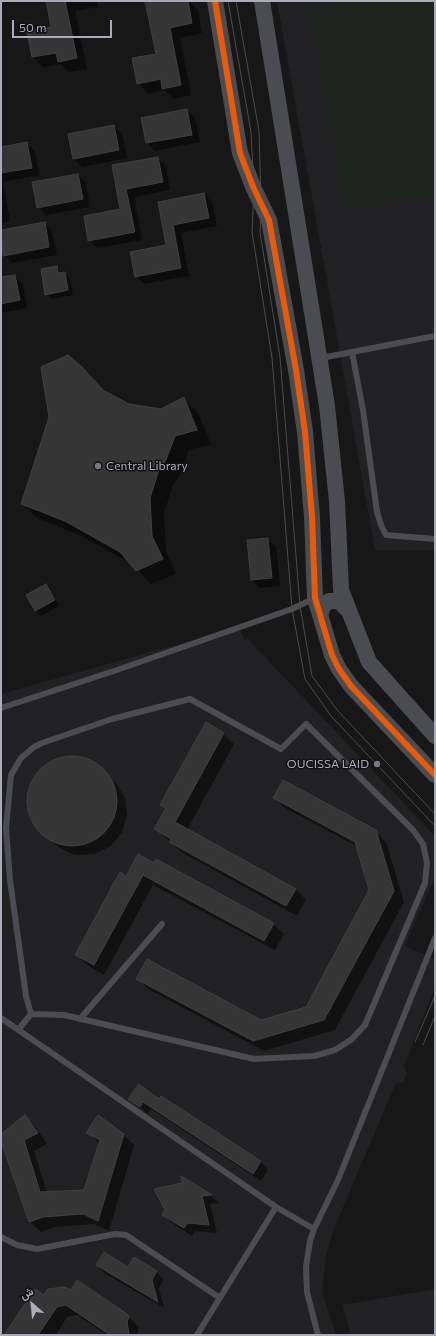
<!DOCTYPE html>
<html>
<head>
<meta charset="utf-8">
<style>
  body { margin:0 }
  #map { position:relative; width:436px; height:1336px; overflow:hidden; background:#171717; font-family:Commissioner,Vazirmatn,sans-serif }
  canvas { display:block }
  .frame { position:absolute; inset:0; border:2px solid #a8adb8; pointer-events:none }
  .north { position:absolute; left:12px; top:1284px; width:40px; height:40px; -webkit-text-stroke:3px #111113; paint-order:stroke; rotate:333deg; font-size:11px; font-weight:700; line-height:16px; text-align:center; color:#a8adb8 }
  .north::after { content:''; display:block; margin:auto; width:14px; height:18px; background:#a8adb8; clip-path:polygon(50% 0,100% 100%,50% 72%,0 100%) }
  .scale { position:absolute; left:12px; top:20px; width:100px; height:18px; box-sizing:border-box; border:2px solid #a8adb8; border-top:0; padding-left:5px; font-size:12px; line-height:14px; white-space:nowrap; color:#a8adb8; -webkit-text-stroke:3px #111113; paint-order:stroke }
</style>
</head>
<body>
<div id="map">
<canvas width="436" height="1336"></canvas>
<div class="frame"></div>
<div class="north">ش</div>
<div class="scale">50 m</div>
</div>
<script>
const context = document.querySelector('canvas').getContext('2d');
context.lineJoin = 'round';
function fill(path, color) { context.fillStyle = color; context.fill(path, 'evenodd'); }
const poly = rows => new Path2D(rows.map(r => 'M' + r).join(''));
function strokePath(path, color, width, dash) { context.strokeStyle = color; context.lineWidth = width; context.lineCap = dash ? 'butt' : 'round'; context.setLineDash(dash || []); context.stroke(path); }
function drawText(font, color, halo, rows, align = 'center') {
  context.font = font + ' Commissioner,sans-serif'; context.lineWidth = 3; context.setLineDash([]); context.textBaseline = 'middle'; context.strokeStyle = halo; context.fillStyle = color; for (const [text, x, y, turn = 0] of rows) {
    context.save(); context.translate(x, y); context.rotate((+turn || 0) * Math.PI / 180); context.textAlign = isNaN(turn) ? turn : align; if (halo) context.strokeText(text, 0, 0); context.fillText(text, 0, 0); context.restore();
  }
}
const built = poly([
  [277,1,435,1,435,550,375,550],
  [239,627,246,642,246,637,435,836,435,877,405,946,435,960,435,987,404,1066,407,1074,403,1082,395,1085,333,1231,326,1256,322,1292,336,1335,1,1335,1,694],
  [435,1289,435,1335,351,1335,342,1305]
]);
const green = poly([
  [349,1,435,1,435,194,347,211,310,8]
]);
const shadow = poly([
  [47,1,97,1,98,7,75,11,87,69,69,72,61,64,43,67,33,57,52,28],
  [146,1,189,1,198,10,202,33,180,38,191,95,174,99,165,90,148,94,138,83,157,54],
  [187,110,195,118,200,142,155,151,147,143],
  [114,126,122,134,127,158,82,167,74,159],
  [26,143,35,151,39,175,3,182,10,221,1,223,1,148],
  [157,158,166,166,170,190,134,197,142,240,97,248,89,240,121,210,113,166],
  [78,175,86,183,90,207,46,215,38,207],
  [204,194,212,202,217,226,181,233,189,276,144,284,136,276,167,245,159,203],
  [44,223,52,231,57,255,12,263,4,255,1,231],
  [56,267,70,279,73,295,52,299,46,294],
  [15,276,23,284,27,308,1,313,1,278],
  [105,392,129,405,161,410,184,399,198,413,211,444,189,450,180,475,173,485,164,513,166,551,176,574,151,584,132,564,80,535,37,518,22,504],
  [267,539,276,547,280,586,260,588,252,580],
  [46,585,51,591,59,606,41,616,36,610],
  [206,724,224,734,234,744,187,830,296,889,306,900,297,916,181,852,156,829,167,809,162,804],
  [74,757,91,761,105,772,116,783,125,798,127,815,122,832,111,846,95,854,77,855,69,853,54,844,32,818,29,801,32,784,42,770,57,760],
  [274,798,375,831,386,842,404,902,335,1030,264,1051,148,989,137,978,261,1021,306,1008,370,890,358,847,285,808],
  [138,855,273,924,284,934,275,950,153,885,104,975,87,965,76,955],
  [161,1097,261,1162,268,1170,261,1181,151,1109,148,1114,130,1099,160,1100],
  [25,1117,36,1127,47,1144,34,1151,47,1192,85,1191,100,1144,88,1132,123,1134,134,1145,109,1231,94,1224,54,1227,41,1232,30,1222,1,1138,1,1135],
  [183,1178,211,1196,219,1203,210,1204,217,1233,195,1231,192,1236,172,1223,163,1215,183,1184],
  [134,1258,157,1272,164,1280,159,1288,164,1308,104,1273,97,1265,128,1268],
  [45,1296,129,1317,139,1327,137,1335,107,1335,77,1315,67,1317,56,1335,6,1335]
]);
const building = poly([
  [46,1,65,1,77,58,58,62,56,53,32,57,27,32,51,27,46,1],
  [145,1,188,1,192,23,170,28,181,85,162,89,161,79,137,84,132,58,156,54,145,1],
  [187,109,192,135,146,143,141,118,187,109],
  [114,125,119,150,73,159,68,134,114,125],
  [27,142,32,168,1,173,1,147,27,142],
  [158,157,163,182,126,189,135,232,88,241,84,216,120,209,112,165,158,157],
  [78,174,83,199,37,208,32,182,78,174],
  [204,193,209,218,173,225,181,268,135,277,130,252,166,245,158,202,204,193],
  [45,222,49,247,3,256,1,230,45,222],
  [57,266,58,273,65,272,68,290,45,295,41,269,57,266],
  [15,275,20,300,1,304,1,277,15,275],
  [68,355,82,367,103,390,129,404,161,409,184,397,197,430,175,436,166,460,159,470,150,498,152,536,163,559,136,571,120,552,65,521,21,504,49,417,41,367,68,355],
  [268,538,272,578,251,580,247,540,268,538],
  [46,584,55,600,35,611,26,595,46,584],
  [206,722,224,733,175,822,296,889,286,906,169,842,171,839,154,829,166,808,160,805,206,722],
  '27 801a45 45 0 1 1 90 0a45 45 0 1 1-90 0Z',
  [283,780,376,830,394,891,324,1020,253,1041,136,979,147,959,261,1020,306,1007,369,890,355,842,273,798,283,780],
  [138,854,154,863,156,859,274,923,264,941,143,875,94,965,75,955,120,872,126,876,138,854],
  [139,1084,159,1099,161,1096,261,1161,253,1174,143,1102,140,1107,128,1099,139,1084],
  [25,1115,38,1133,24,1140,40,1192,84,1190,100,1140,86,1133,98,1115,124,1134,98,1221,83,1214,43,1217,29,1222,1,1141,1,1134,25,1115],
  [181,1176,212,1195,202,1196,209,1225,187,1223,184,1228,162,1215,165,1210,154,1189,182,1183,181,1176],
  [104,1252,128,1267,134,1257,157,1271,152,1280,158,1302,96,1265,104,1252],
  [77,1280,130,1316,127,1321,129,1335,110,1335,66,1305,57,1307,38,1335,4,1335,35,1289,44,1295,48,1289,65,1287,71,1290,77,1280]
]);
const service = poly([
  [352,352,363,410,377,512,381,525,386,535,435,539],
  [321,358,435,336],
  [1,708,117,670,292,609,315,598],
  [1,1018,276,1207,314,1229],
  [80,1019,162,924],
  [18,1030,31,1014,64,1015,254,1059,314,1056,335,1050,352,1039,365,1025,425,883,427,863,423,844,413,830,306,724,281,749,190,699,112,719,42,743,34,747,21,758,11,775,6,828,10,880,26,996,31,1014],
  [1,1237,17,1245,37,1249,115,1234,126,1235,220,1298],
  [197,1335,276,1207],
  [318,1335,307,1292,306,1267,310,1241,314,1229,338,1180,435,938]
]);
const tertiary = poly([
  [215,1,240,153,254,189,269,220,296,370,305,432,312,517,315,598,332,655,339,669,351,686,435,775],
  [262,1,327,406,337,501,341,590,369,662,435,736],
  [320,615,323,606,329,601,339,601,348,610]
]);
const tram = poly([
  [228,1,251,132,254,189,252,232,272,358,292,609,305,679,331,716,435,826],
  [236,1,259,131,261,204,260,232,280,357,300,606,312,676,338,711,435,814],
  [415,1042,435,996],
  [423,1045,435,1016]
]);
const cycleway = poly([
  [215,1,240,153,254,189,269,220,296,370,305,432,312,517,315,598,332,655,339,669,351,686,435,775]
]);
const markers = [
  [98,466,4,"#757880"],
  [377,764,4,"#757880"]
];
const poiNames = [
  ["Central Library",106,466],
  ["OUCISSA LAID",369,764,"right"]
];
fill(built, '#212123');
fill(green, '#1d241e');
fill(shadow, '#0007');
fill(building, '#353536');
strokePath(building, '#3f4043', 1);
strokePath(service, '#4b4c50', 6);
strokePath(tertiary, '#4b4c50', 16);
strokePath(tram, '#4b4c4f', 1);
strokePath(cycleway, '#e8590c', 6);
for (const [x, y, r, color] of markers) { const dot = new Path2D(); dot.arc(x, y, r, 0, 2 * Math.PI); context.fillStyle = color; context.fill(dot); strokePath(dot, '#111113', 1.5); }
drawText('12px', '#a8adb8', '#111113', poiNames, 'left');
</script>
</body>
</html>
